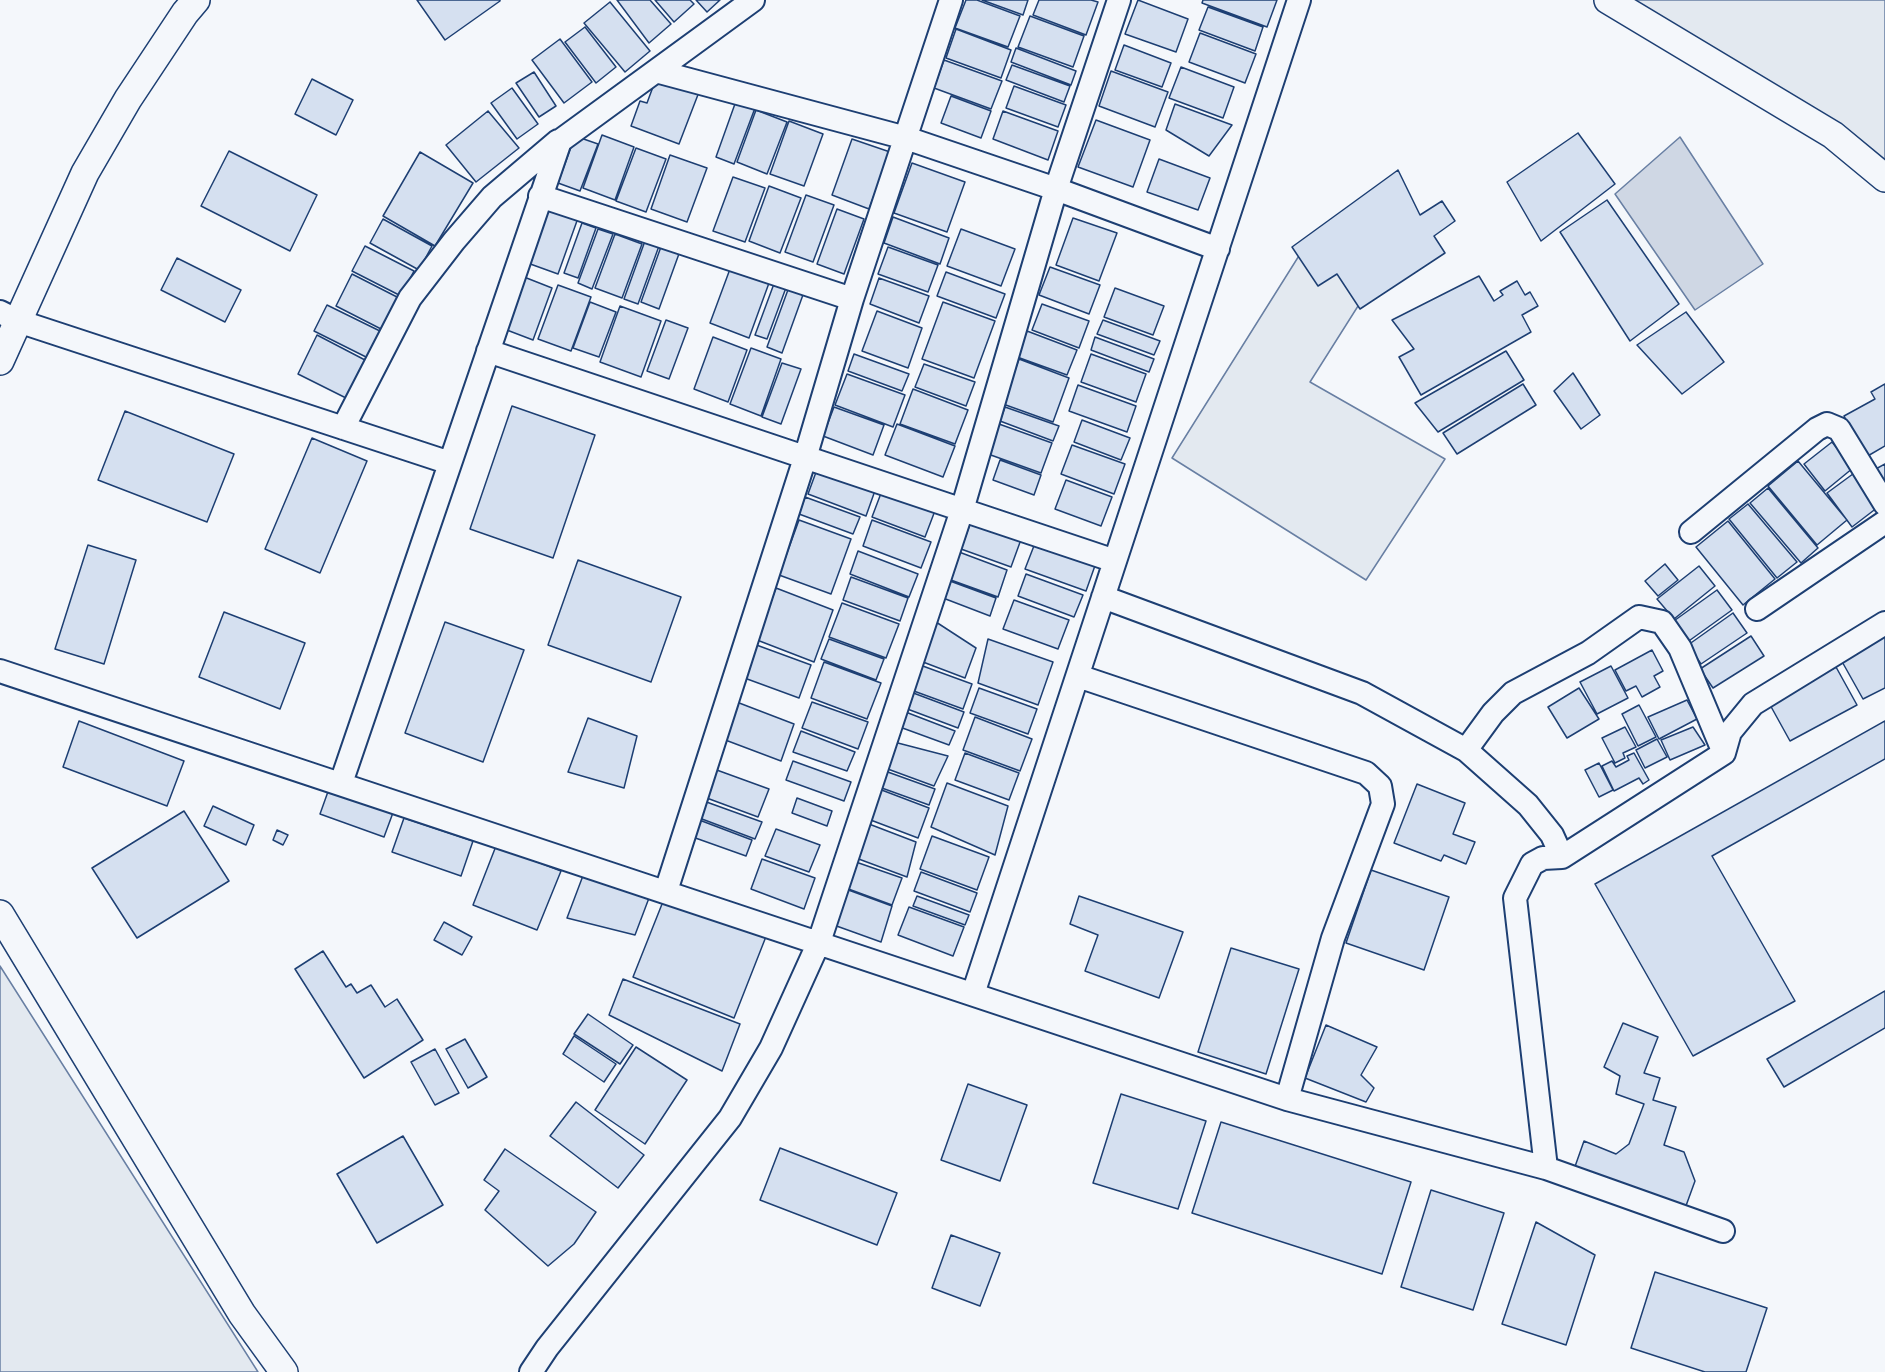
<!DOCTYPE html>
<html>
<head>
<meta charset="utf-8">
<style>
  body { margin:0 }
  canvas { display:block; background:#f4f7fb }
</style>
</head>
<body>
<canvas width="1885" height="1372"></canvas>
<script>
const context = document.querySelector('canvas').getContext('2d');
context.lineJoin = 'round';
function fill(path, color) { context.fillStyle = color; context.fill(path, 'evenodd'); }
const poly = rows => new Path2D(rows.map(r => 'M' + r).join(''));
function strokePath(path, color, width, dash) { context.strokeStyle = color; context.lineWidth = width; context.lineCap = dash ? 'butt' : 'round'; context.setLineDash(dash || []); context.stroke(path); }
const green = poly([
  [1608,0,1885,0,1885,178,1608,0],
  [1312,235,1377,276,1310,382,1445,459,1366,580,1172,458,1312,235],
  [0,966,258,1372,0,1372,0,966]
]);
const water = poly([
  [1680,137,1763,264,1695,310,1615,194,1680,137]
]);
const building = poly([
  [417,0,500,0,500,1,445,40,417,0],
  [617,0,650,0,671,24,649,43,617,0],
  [655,0,690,0,694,4,674,22,655,0],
  [696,0,720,0,707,12,696,0],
  [966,0,977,0,1020,16,1008,47,955,28,966,0],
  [982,0,1028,0,1023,15,982,0],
  [1039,0,1091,0,1098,2,1086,35,1033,15,1039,0],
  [1138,0,1188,19,1176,52,1125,34,1138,0],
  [1203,0,1277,0,1267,27,1202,3,1203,0],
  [610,2,650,51,625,72,584,23,610,2],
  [1208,7,1263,27,1255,51,1199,30,1208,7],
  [1030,16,1084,36,1073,67,1018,47,1030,16],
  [585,27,616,67,596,83,565,42,585,27],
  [956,29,1011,50,1001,78,946,58,956,29],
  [1200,33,1256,54,1245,83,1189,62,1200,33],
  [560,39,592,82,564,103,532,60,560,39],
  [1124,45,1171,63,1162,87,1115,70,1124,45],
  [1016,48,1076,71,1071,85,1011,62,1016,48],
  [944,60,1002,81,991,109,934,88,944,60],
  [1012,65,1070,86,1064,102,1006,80,1012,65],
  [1181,67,1234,87,1223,118,1169,98,1181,67],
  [1111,71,1168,92,1155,127,1099,106,1111,71],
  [534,72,556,106,539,117,516,83,534,72],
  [657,76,699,92,679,144,631,126,640,101,647,103,657,76],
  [312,79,353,100,336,135,295,114,312,79],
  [1014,86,1066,105,1058,127,1006,108,1014,86],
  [512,88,538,124,517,139,491,103,512,88],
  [951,96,991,111,981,138,941,123,951,96],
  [736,101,755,108,734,164,716,157,736,101],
  [1175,104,1232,125,1209,156,1166,130,1175,104],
  [756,110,787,122,767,174,737,162,756,110],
  [488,111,519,148,476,182,446,145,488,111],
  [1003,111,1058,131,1048,160,993,139,1003,111],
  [1096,120,1150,140,1133,187,1078,167,1096,120],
  [789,121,823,134,804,186,770,174,789,121],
  [1578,133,1615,184,1541,241,1507,182,1578,133],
  [602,135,634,147,615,200,583,188,602,135],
  [575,136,598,144,580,191,558,183,575,136],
  [852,139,890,152,869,209,832,195,852,139],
  [636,148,666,159,646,212,616,201,636,148],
  [229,151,317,195,290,251,201,206,229,151],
  [420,152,473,183,435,246,383,216,420,152],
  [670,155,707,168,687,222,651,209,670,155],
  [1159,159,1210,178,1198,210,1147,192,1159,159],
  [912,163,965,182,947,232,894,213,912,163],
  [1398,170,1420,215,1442,201,1455,221,1434,236,1445,253,1360,309,1337,274,1318,286,1292,247,1398,170],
  [733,177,765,188,745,242,713,231,733,177],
  [769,186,801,198,780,253,749,241,769,186],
  [806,195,834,205,813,262,785,252,806,195],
  [1607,200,1679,304,1630,341,1560,232,1607,200],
  [543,205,578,218,558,274,522,261,543,205],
  [837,209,864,219,844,274,817,264,837,209],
  [893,217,949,238,940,264,884,243,893,217],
  [1073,218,1117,233,1099,281,1056,265,1073,218],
  [383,219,432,246,419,270,370,243,383,219],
  [582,223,596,228,578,278,564,273,582,223],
  [598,229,613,234,592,289,578,283,598,229],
  [961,229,1015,249,1001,286,947,266,961,229],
  [615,234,642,244,622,298,595,288,615,234],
  [645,241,659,246,638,304,624,299,645,241],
  [662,244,680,251,659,309,641,302,662,244],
  [365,246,414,271,401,296,352,271,365,246],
  [888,247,938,265,928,292,878,274,888,247],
  [177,258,241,290,225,322,161,290,177,258],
  [1050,267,1100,285,1089,314,1039,295,1050,267],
  [730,269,769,283,749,338,710,323,730,269],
  [946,272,1005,294,996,318,937,296,946,272],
  [352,274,399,298,383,330,336,306,352,274],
  [519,275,552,288,533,340,499,327,519,275],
  [1479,276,1494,301,1503,295,1500,291,1517,281,1525,295,1530,292,1538,306,1522,315,1531,332,1421,395,1399,357,1414,349,1392,320,1479,276],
  [879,278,929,296,919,323,870,304,879,278],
  [775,281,787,285,767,339,755,335,775,281],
  [558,285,591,297,571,351,538,339,558,285],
  [789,287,804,292,782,353,767,347,789,287],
  [1115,288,1164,306,1153,335,1104,317,1115,288],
  [590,302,616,312,599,357,573,348,590,302],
  [943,302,995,321,974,378,922,359,943,302],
  [1042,304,1089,321,1079,348,1032,330,1042,304],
  [327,305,386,334,372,360,314,331,327,305],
  [620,306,661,321,641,377,600,362,620,306],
  [877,311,922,328,908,368,862,351,877,311],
  [1686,312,1724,362,1682,394,1637,345,1686,312],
  [666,320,688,328,669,379,647,371,666,320],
  [1103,320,1160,341,1154,355,1097,334,1103,320],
  [1027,331,1077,350,1067,375,1017,357,1027,331],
  [317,335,365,360,346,398,298,374,317,335],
  [713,337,747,350,728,402,694,389,713,337],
  [1095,337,1154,359,1149,372,1091,350,1095,337],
  [751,348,781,359,761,416,730,404,751,348],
  [1506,351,1524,380,1438,432,1415,403,1506,351],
  [854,354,909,374,902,391,848,371,854,354],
  [1091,354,1146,374,1136,402,1081,382,1091,354],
  [1019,359,1069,378,1053,422,1003,404,1019,359],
  [782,363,801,369,781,424,762,417,782,363],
  [924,364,975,382,966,406,915,387,924,364],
  [1573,373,1600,415,1581,429,1554,391,1573,373],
  [847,374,905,395,893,427,835,405,847,374],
  [1523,384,1536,405,1457,454,1443,433,1523,384],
  [1885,384,1885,446,1866,457,1844,416,1875,399,1871,392,1885,384],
  [1078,385,1136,406,1127,432,1069,411,1078,385],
  [913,389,968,410,955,444,900,424,913,389],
  [512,406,595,435,553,558,470,529,512,406],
  [834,407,884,425,873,455,823,436,834,407],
  [1005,407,1059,426,1053,441,1000,421,1005,407],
  [125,411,234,454,207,522,98,480,125,411],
  [1082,420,1130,438,1121,460,1074,442,1082,420],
  [897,424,955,446,943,477,885,455,897,424],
  [999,424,1052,443,1041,473,988,454,999,424],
  [312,438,367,461,320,573,265,549,312,438],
  [1832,442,1853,468,1825,491,1804,464,1832,442],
  [1072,445,1125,464,1114,494,1061,474,1072,445],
  [1000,460,1041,475,1034,495,993,480,1000,460],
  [1798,461,1847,520,1817,545,1768,486,1798,461],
  [819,464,877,485,866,516,808,494,819,464],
  [1885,464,1885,488,1874,470,1885,464],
  [1857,471,1882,504,1852,527,1827,493,1857,471],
  [1066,480,1112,497,1101,526,1055,509,1066,480],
  [883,488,936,508,925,537,872,517,883,488],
  [1768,488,1818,548,1801,563,1750,503,1768,488],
  [805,497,860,517,853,534,799,514,805,497],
  [1748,504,1797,562,1777,578,1729,519,1748,504],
  [973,516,1023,534,1011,567,961,549,973,516],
  [799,520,851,539,831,594,779,575,799,520],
  [872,520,931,542,921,568,863,546,872,520],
  [1728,521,1775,579,1743,605,1696,547,1728,521],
  [1037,538,1097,560,1086,591,1025,569,1037,538],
  [88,545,136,560,104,664,55,649,88,545],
  [858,551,918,574,909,597,850,574,858,551],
  [959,552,1007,570,998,597,948,579,959,552],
  [578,560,681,597,651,682,548,645,578,560],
  [1665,564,1678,580,1658,596,1645,581,1665,564],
  [1699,566,1715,586,1674,619,1657,599,1699,566],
  [1026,574,1083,595,1074,617,1018,596,1026,574],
  [851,577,908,598,900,621,843,600,851,577],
  [950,581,996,598,990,616,943,598,950,581],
  [776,588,833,610,814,662,757,640,776,588],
  [1717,590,1732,610,1686,643,1671,623,1717,590],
  [1014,600,1069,620,1058,649,1003,629,1014,600],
  [842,603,899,624,886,658,829,637,842,603],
  [224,612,305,643,280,709,199,677,224,612],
  [1733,613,1747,633,1701,664,1688,645,1733,613],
  [445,622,524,650,483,762,405,733,445,622],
  [936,622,976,648,965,678,923,662,936,622],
  [1885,633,1885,688,1863,699,1840,658,1885,633],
  [1751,636,1764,656,1713,688,1700,669,1751,636],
  [829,639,884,659,876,680,821,659,829,639],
  [988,639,1053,662,1038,705,978,683,988,639],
  [751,643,811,665,799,698,739,676,751,643],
  [1652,650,1663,671,1654,676,1660,687,1642,697,1636,686,1626,691,1615,670,1652,650],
  [824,662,881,683,867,719,811,698,824,662],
  [920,665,972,684,963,709,911,690,920,665],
  [1611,666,1628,698,1597,714,1580,682,1611,666],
  [1836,667,1857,705,1790,741,1769,703,1836,667],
  [979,688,1037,709,1028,734,970,713,979,688],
  [1579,688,1599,719,1567,738,1548,707,1579,688],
  [908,691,964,712,958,728,902,707,908,691],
  [1687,700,1697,719,1659,739,1648,717,1687,700],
  [734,701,794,724,781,761,720,738,734,701],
  [812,702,868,722,858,749,802,728,812,702],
  [1639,705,1656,737,1638,746,1622,714,1639,705],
  [903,711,955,731,949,745,897,726,903,711],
  [975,717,1032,739,1020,771,963,750,975,717],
  [588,718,637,736,624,788,568,772,588,718],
  [79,721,184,761,167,806,63,767,79,721],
  [1885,721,1885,759,1712,856,1795,1001,1693,1056,1595,884,1885,721],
  [1625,727,1636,747,1623,753,1625,758,1615,763,1602,738,1625,727],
  [1693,727,1705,745,1670,760,1661,740,1693,727],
  [801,731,855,752,847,771,793,752,801,731],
  [1657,739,1667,757,1645,768,1636,750,1657,739],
  [894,742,948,756,934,786,885,768,894,742],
  [965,753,1019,773,1009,800,955,780,965,753],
  [1634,753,1649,780,1643,784,1639,778,1614,791,1602,766,1612,761,1616,767,1629,760,1627,756,1634,753],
  [793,761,851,782,844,801,786,780,793,761],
  [1599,763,1613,790,1599,797,1585,770,1599,763],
  [714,769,769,789,758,817,704,797,714,769],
  [885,771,935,789,929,805,879,787,885,771],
  [947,783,1008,806,995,855,931,827,947,783],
  [1417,784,1465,803,1453,834,1475,842,1466,864,1444,855,1441,861,1394,843,1417,784],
  [330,786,394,810,384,837,320,814,330,786],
  [879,789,929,808,918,838,868,819,879,789],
  [797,798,832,811,827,826,792,813,797,798],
  [701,800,762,822,755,839,694,816,701,800],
  [213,806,254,825,246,845,204,826,213,806],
  [184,811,229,881,137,938,92,868,184,811],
  [404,818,473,841,461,876,392,852,404,818],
  [694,818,752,840,746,856,687,835,694,818],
  [869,824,916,842,907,877,856,858,869,824],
  [776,829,820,845,809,872,765,856,776,829],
  [277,830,288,835,283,845,273,840,277,830],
  [932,836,989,857,977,890,920,869,932,836],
  [496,846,561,871,537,930,473,905,496,846],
  [762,859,815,878,804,909,751,889,762,859],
  [853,861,902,878,892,905,843,887,853,861],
  [1371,870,1449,897,1424,970,1346,943,1371,870],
  [921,872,977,893,970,912,914,891,921,872],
  [584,873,649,898,635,935,567,918,584,873],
  [843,888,892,906,881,942,831,924,843,888],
  [666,894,767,934,734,1018,633,977,666,894],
  [917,896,969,915,965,925,913,906,917,896],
  [1079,896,1183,932,1159,998,1085,971,1098,935,1070,924,1079,896],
  [909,907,964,927,953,956,898,935,909,907],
  [444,922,472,937,462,955,434,940,444,922],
  [1231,948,1299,969,1266,1074,1198,1052,1231,948],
  [323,951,346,987,351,984,357,993,371,985,385,1007,397,999,423,1040,364,1078,295,969,323,951],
  [623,979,740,1024,722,1071,609,1015,623,979],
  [1885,991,1885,1028,1784,1087,1767,1059,1885,991],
  [588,1014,633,1045,620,1064,574,1034,588,1014],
  [1623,1023,1658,1037,1644,1073,1660,1078,1653,1100,1676,1107,1664,1145,1684,1152,1695,1181,1683,1214,1572,1175,1584,1141,1616,1154,1629,1144,1644,1104,1616,1094,1620,1076,1604,1067,1623,1023],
  [1326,1025,1377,1047,1361,1075,1374,1088,1366,1102,1305,1078,1326,1025],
  [574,1036,616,1064,604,1082,563,1054,574,1036],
  [465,1039,487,1077,468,1088,446,1049,465,1039],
  [636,1047,687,1080,645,1144,595,1110,636,1047],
  [435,1049,459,1093,435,1105,411,1062,435,1049],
  [968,1084,1027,1105,1000,1181,941,1160,968,1084],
  [1121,1094,1206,1121,1178,1209,1093,1183,1121,1094],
  [576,1102,644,1155,618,1188,550,1136,576,1102],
  [1221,1122,1411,1182,1382,1274,1192,1213,1221,1122],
  [403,1136,443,1205,377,1243,337,1174,403,1136],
  [780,1148,897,1193,877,1245,760,1200,780,1148],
  [505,1149,596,1212,574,1244,548,1266,485,1210,499,1191,484,1180,505,1149],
  [1431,1190,1504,1213,1473,1310,1401,1287,1431,1190],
  [1536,1222,1595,1255,1566,1345,1502,1324,1536,1222],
  [951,1235,1000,1253,980,1306,932,1288,951,1235],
  [1655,1272,1767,1308,1746,1372,1705,1372,1631,1348,1655,1272]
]);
const minor = poly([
  [656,71,906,138,1056,189,1218,249],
  [540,196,852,299],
  [0,312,18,321,450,463],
  [488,351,1115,561],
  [343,428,410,298,454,241,492,197,558,141],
  [1691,532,1817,429,1827,424,1839,429,1885,504],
  [1103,597,1362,693,1466,750,1493,713,1513,693,1588,653,1639,617,1662,622,1680,648,1724,753],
  [1757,609,1885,522],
  [0,671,1287,1099,1546,1168,1723,1231],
  [1078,676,1366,773,1380,786,1383,804,1333,938,1287,1099],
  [1466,750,1528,805,1552,835,1562,857],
  [341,783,560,141,753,0],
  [666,891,805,458,852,299,951,0],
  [973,994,1299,0],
  [1546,1168,1515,898,1532,864,1543,858,1562,857,1724,753,1730,732,1753,704,1885,623],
  [531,1372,547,1348,730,1118,771,1048,819,942,962,510,1056,189,1119,0]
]);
const tertiary = poly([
  [1608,0,1833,135,1885,178],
  [0,361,85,173,128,99,185,13,196,0],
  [0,914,242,1314,284,1372]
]);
fill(green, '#e3e9f0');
strokePath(green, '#687fa3', 1.5);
fill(water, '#cfd7e4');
strokePath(water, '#687fa3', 1.5);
fill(building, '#d5e0f0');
strokePath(building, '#1d3f73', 1.5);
strokePath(minor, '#1d3f73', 26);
strokePath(tertiary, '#1d3f73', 30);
strokePath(minor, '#f4f7fb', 22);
strokePath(tertiary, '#f4f7fb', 27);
</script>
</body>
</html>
